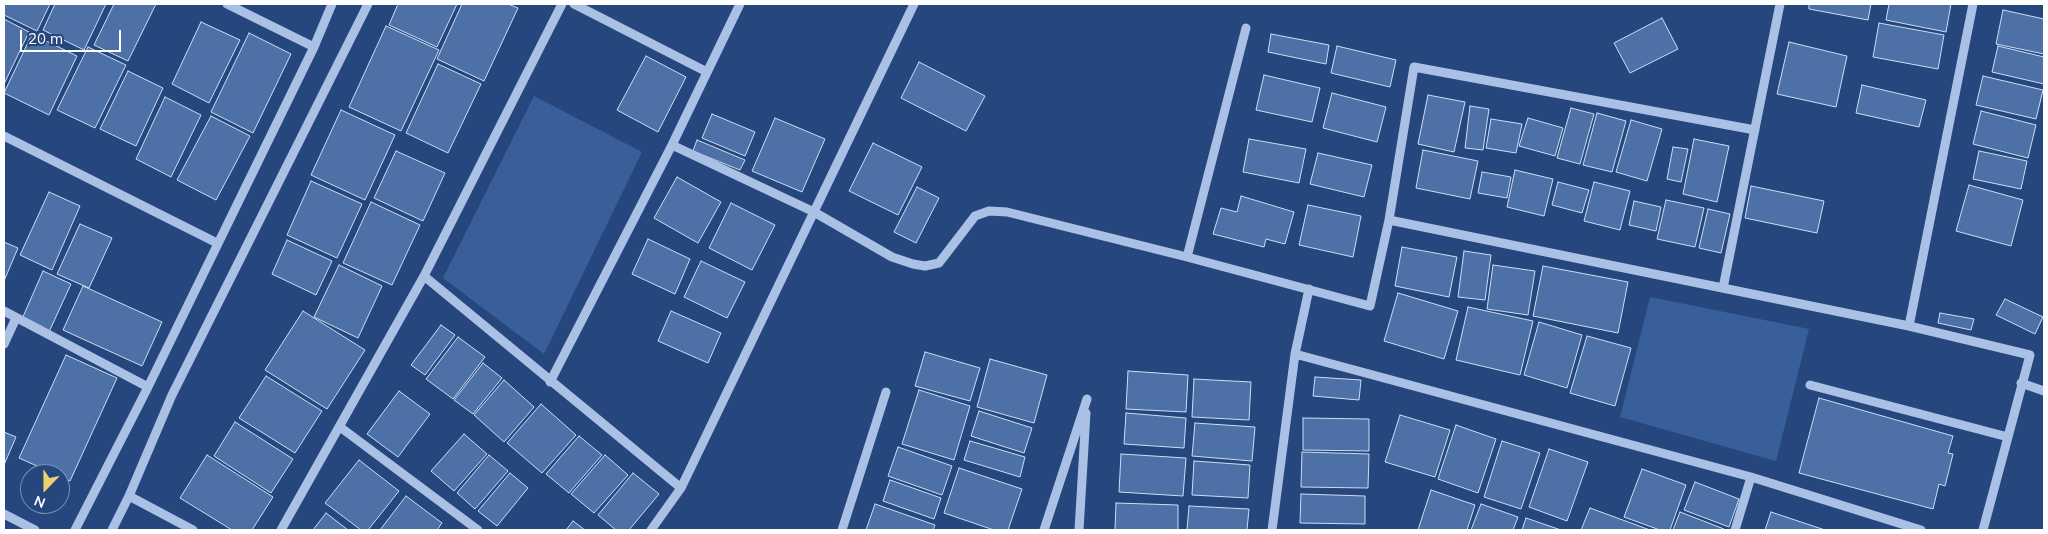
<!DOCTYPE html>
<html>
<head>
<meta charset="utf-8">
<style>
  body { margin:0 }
  #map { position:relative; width:2048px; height:534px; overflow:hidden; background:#25477d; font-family:Mulish,sans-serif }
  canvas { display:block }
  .frame { position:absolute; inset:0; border:5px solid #fff; pointer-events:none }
  .north { position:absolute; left:20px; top:464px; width:50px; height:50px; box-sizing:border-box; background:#25477d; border:1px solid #7c91b1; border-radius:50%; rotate:202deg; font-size:14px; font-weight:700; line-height:20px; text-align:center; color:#fff }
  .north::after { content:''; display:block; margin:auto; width:18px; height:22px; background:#eed16f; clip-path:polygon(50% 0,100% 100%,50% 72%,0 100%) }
  .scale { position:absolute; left:20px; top:30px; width:101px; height:22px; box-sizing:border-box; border:2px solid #fff; border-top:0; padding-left:6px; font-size:15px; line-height:18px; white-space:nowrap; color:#fff; -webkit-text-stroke:4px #25477d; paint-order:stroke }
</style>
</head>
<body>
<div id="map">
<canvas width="2048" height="534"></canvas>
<div class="frame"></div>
<div class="north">N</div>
<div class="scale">20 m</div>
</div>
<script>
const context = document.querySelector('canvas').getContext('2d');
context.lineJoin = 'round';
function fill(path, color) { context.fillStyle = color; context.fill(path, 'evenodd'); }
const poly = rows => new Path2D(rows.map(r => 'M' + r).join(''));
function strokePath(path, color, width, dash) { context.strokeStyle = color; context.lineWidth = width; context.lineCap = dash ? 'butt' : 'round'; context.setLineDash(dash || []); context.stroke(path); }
const green = poly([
  [534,96,642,152,544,354,443,278],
  [1650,297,1809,329,1776,461,1620,417]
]);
const building = poly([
  [4,4,50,4,37,31,4,15,4,4],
  [55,4,106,4,84,50,43,30,55,4],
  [114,4,156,4,128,61,94,45,114,4],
  [398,4,457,4,437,47,389,25,398,4],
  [462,4,508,4,518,8,484,81,437,59,462,4],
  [1809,4,1871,4,1868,20,1809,9,1809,4],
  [1889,4,1951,4,1946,32,1886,20,1889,4],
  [2003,10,2044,19,2044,54,1996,44,2003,10],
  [1662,18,1678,49,1630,73,1614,43,1662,18],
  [4,19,29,32,4,84,4,19],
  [201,22,240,40,209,103,172,84,201,22],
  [1879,23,1944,35,1938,69,1873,57,1879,23],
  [386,26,439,50,401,131,349,107,386,26],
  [249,33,291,54,253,133,211,112,249,33],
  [32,34,77,56,49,115,4,93,32,34],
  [1271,34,1329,45,1326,64,1268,52,1271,34],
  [1789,42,1847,56,1836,107,1777,94,1789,42],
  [1337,46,1396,60,1390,87,1331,73,1337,46],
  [1998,46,2044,57,2044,84,1992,72,1998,46],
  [88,47,126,65,95,128,57,110,88,47],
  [646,56,686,77,658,132,617,110,646,56],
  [919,62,985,96,966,131,901,98,919,62],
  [438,64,481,84,448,153,406,133,438,64],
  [128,71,163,88,136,146,100,129,128,71],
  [1264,75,1320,88,1312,122,1256,110,1264,75],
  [1983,76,2043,90,2036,119,1976,105,1983,76],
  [1862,85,1926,100,1919,127,1856,113,1862,85],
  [1332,93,1386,107,1377,142,1323,128,1332,93],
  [1428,95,1465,102,1454,152,1418,144,1428,95],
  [165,97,201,115,171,177,136,159,165,97],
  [1470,106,1489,109,1483,150,1465,148,1470,106],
  [1571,108,1594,114,1580,164,1557,158,1571,108],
  [341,110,395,135,365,200,311,175,341,110],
  [1981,111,2036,125,2028,158,1973,144,1981,111],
  [1597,113,1626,121,1612,172,1583,165,1597,113],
  [712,114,755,132,745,156,702,138,712,114],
  [211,116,250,136,216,200,177,180,211,116],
  [775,118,825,139,802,192,752,171,775,118],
  [1528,118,1563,128,1555,156,1519,146,1528,118],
  [1491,119,1522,124,1516,153,1486,148,1491,119],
  [1631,120,1662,129,1647,181,1616,172,1631,120],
  [1249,139,1306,149,1299,183,1243,172,1249,139],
  [1694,139,1729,146,1717,202,1683,194,1694,139],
  [697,140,745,160,740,170,693,151,697,140],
  [873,143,922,167,898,215,849,191,873,143],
  [1673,147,1688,149,1681,182,1667,179,1673,147],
  [1423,150,1478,161,1470,199,1416,188,1423,150],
  [396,151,445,173,423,221,374,198,396,151],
  [1979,151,2027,161,2021,189,1973,179,1979,151],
  [1318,153,1372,165,1364,197,1310,184,1318,153],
  [1515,170,1553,179,1544,216,1507,207,1515,170],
  [1482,172,1511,177,1507,198,1478,193,1482,172],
  [677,177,721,202,698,243,654,218,677,177],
  [311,181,362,204,337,258,287,235,311,181],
  [1558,182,1589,190,1582,213,1552,205,1558,182],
  [1594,182,1630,191,1620,230,1584,221,1594,182],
  [1969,185,2023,200,2011,246,1956,231,1969,185],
  [1751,186,1824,201,1817,233,1745,218,1751,186],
  [917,187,939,198,916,243,894,232,917,187],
  [49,192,80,206,52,270,20,255,49,192],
  [1241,196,1294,212,1285,244,1266,239,1264,247,1213,234,1221,208,1237,212,1241,196],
  [1666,200,1704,208,1695,247,1657,239,1666,200],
  [1634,201,1661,207,1656,231,1629,225,1634,201],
  [371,202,420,225,392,285,343,263,371,202],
  [731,203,775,225,752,270,709,248,731,203],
  [1308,205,1361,216,1353,257,1299,245,1308,205],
  [1708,209,1730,214,1721,253,1699,248,1708,209],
  [80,224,112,238,89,288,57,274,80,224],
  [648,239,690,259,675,294,632,274,648,239],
  [287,240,332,261,316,295,272,274,287,240],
  [4,242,18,248,4,281,4,242],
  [1402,247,1457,257,1449,297,1395,286,1402,247],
  [1464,251,1491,255,1485,300,1458,297,1464,251],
  [701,261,745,282,727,318,684,297,701,261],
  [339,265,382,286,358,338,314,317,339,265],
  [1493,265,1535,271,1528,315,1487,309,1493,265],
  [1543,266,1628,282,1618,333,1533,316,1543,266],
  [43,271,71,284,49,332,22,319,43,271],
  [83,286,162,322,142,366,63,330,83,286],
  [1398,293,1458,311,1444,359,1384,341,1398,293],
  [2005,299,2043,317,2035,334,1996,315,2005,299],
  [1468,307,1533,321,1520,375,1456,360,1468,307],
  [303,311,365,350,327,409,265,370,303,311],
  [671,311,721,333,708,363,658,341,671,311],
  [1940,313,1974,319,1971,330,1938,323,1940,313],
  [1539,322,1582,335,1567,388,1524,375,1539,322],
  [441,325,455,335,425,375,411,365,441,325],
  [1587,336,1631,348,1615,406,1570,393,1587,336],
  [458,337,485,357,453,399,426,379,458,337],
  [925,352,980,368,970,401,915,386,925,352],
  [66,355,117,378,70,481,60,476,60,474,55,474,19,458,66,355],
  [990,359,1047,375,1034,423,977,407,990,359],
  [483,363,502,378,473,414,454,400,483,363],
  [1128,371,1188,375,1186,412,1126,409,1128,371],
  [266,376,322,411,295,453,239,418,266,376],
  [1315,377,1361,380,1359,400,1313,396,1315,377],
  [1194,379,1251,382,1249,420,1192,417,1194,379],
  [504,380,534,407,504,442,474,415,504,380],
  [919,390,970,406,954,460,902,444,919,390],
  [399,391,430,414,398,457,367,434,399,391],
  [1819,398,1953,436,1948,453,1953,454,1945,486,1939,484,1933,509,1799,473,1819,398],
  [541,404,576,435,542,473,507,443,541,404],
  [979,411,1032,428,1024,453,971,436,979,411],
  [1126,413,1186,418,1184,448,1124,444,1126,413],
  [1400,415,1450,430,1435,477,1385,462,1400,415],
  [1303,418,1369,419,1369,451,1303,450,1303,418],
  [235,422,293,459,271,493,214,456,235,422],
  [1195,423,1255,427,1252,461,1192,456,1195,423],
  [1456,425,1496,439,1478,493,1438,479,1456,425],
  [4,432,16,437,4,465,4,432],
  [464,434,487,454,454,491,431,471,464,434],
  [579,436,602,455,569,493,546,474,579,436],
  [970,441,1025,457,1020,477,964,460,970,441],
  [1502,441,1540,453,1521,509,1484,497,1502,441],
  [898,447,952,466,942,495,888,476,898,447],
  [1549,449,1588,462,1567,521,1529,507,1549,449],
  [1302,452,1369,454,1368,488,1301,487,1302,452],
  [1121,454,1186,458,1183,496,1119,492,1121,454],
  [207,455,273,497,252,530,232,530,180,498,207,455],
  [489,455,508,471,475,509,457,493,489,455],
  [605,455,628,475,594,513,571,494,605,455],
  [359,460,399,491,368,530,361,530,325,503,359,460],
  [1194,461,1250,465,1248,498,1192,495,1194,461],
  [959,468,1022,489,1008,530,994,530,944,513,959,468],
  [1642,469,1686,485,1670,530,1660,530,1624,517,1642,469],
  [510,473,528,488,497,526,478,511,510,473],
  [633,473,659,494,629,530,616,530,598,515,633,473],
  [890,480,941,498,934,519,883,501,890,480],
  [1695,482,1739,499,1729,527,1684,510,1695,482],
  [1431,490,1475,505,1467,530,1418,530,1431,490],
  [1301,494,1365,496,1365,524,1300,523,1301,494],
  [406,496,442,523,437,530,380,530,406,496],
  [1116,503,1178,505,1178,530,1115,530,1116,503],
  [875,504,935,525,933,530,866,530,875,504],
  [1481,504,1518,517,1513,530,1471,530,1481,504],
  [1189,506,1249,509,1247,530,1187,530,1189,506],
  [1590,508,1650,530,1581,530,1590,508],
  [1680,512,1724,529,1723,530,1673,530,1680,512],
  [1771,512,1825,530,1765,530,1771,512],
  [326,513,348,530,313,530,326,513],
  [1526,518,1561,530,1522,530,1526,518],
  [573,521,585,530,566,530,573,521]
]);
const minor = poly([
  [227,4,314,47],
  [574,4,707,72],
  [4,136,217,243],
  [672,145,814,212,892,257,913,264,925,266,939,263,975,216,989,211,1007,212,1187,257,1370,306,1389,220,1414,67,1755,130],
  [1389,220,1909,326,2030,355,1983,530],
  [1187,257,1246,28],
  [424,276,681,488],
  [1723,288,1780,4],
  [4,311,148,387],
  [1909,326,1973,4],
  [4,344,16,318],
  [1295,354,1309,289],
  [550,382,672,145,740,4],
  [2021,383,2044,391],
  [1810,385,2008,437],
  [340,427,478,530],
  [129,496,193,530],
  [4,514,35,530],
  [75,530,148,387,314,47,332,4],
  [112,530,129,496,172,395,368,4],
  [281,530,424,276,562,4],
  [651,530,681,488,914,4],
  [842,530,886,392],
  [1044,530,1087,399],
  [1079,530,1086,413],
  [1272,530,1295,354,1751,477,1921,530],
  [1735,530,1751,477]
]);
fill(green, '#395f9a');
fill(building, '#4d70a6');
strokePath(building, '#cdddf4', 1);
strokePath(minor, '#aac1e5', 9);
</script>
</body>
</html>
